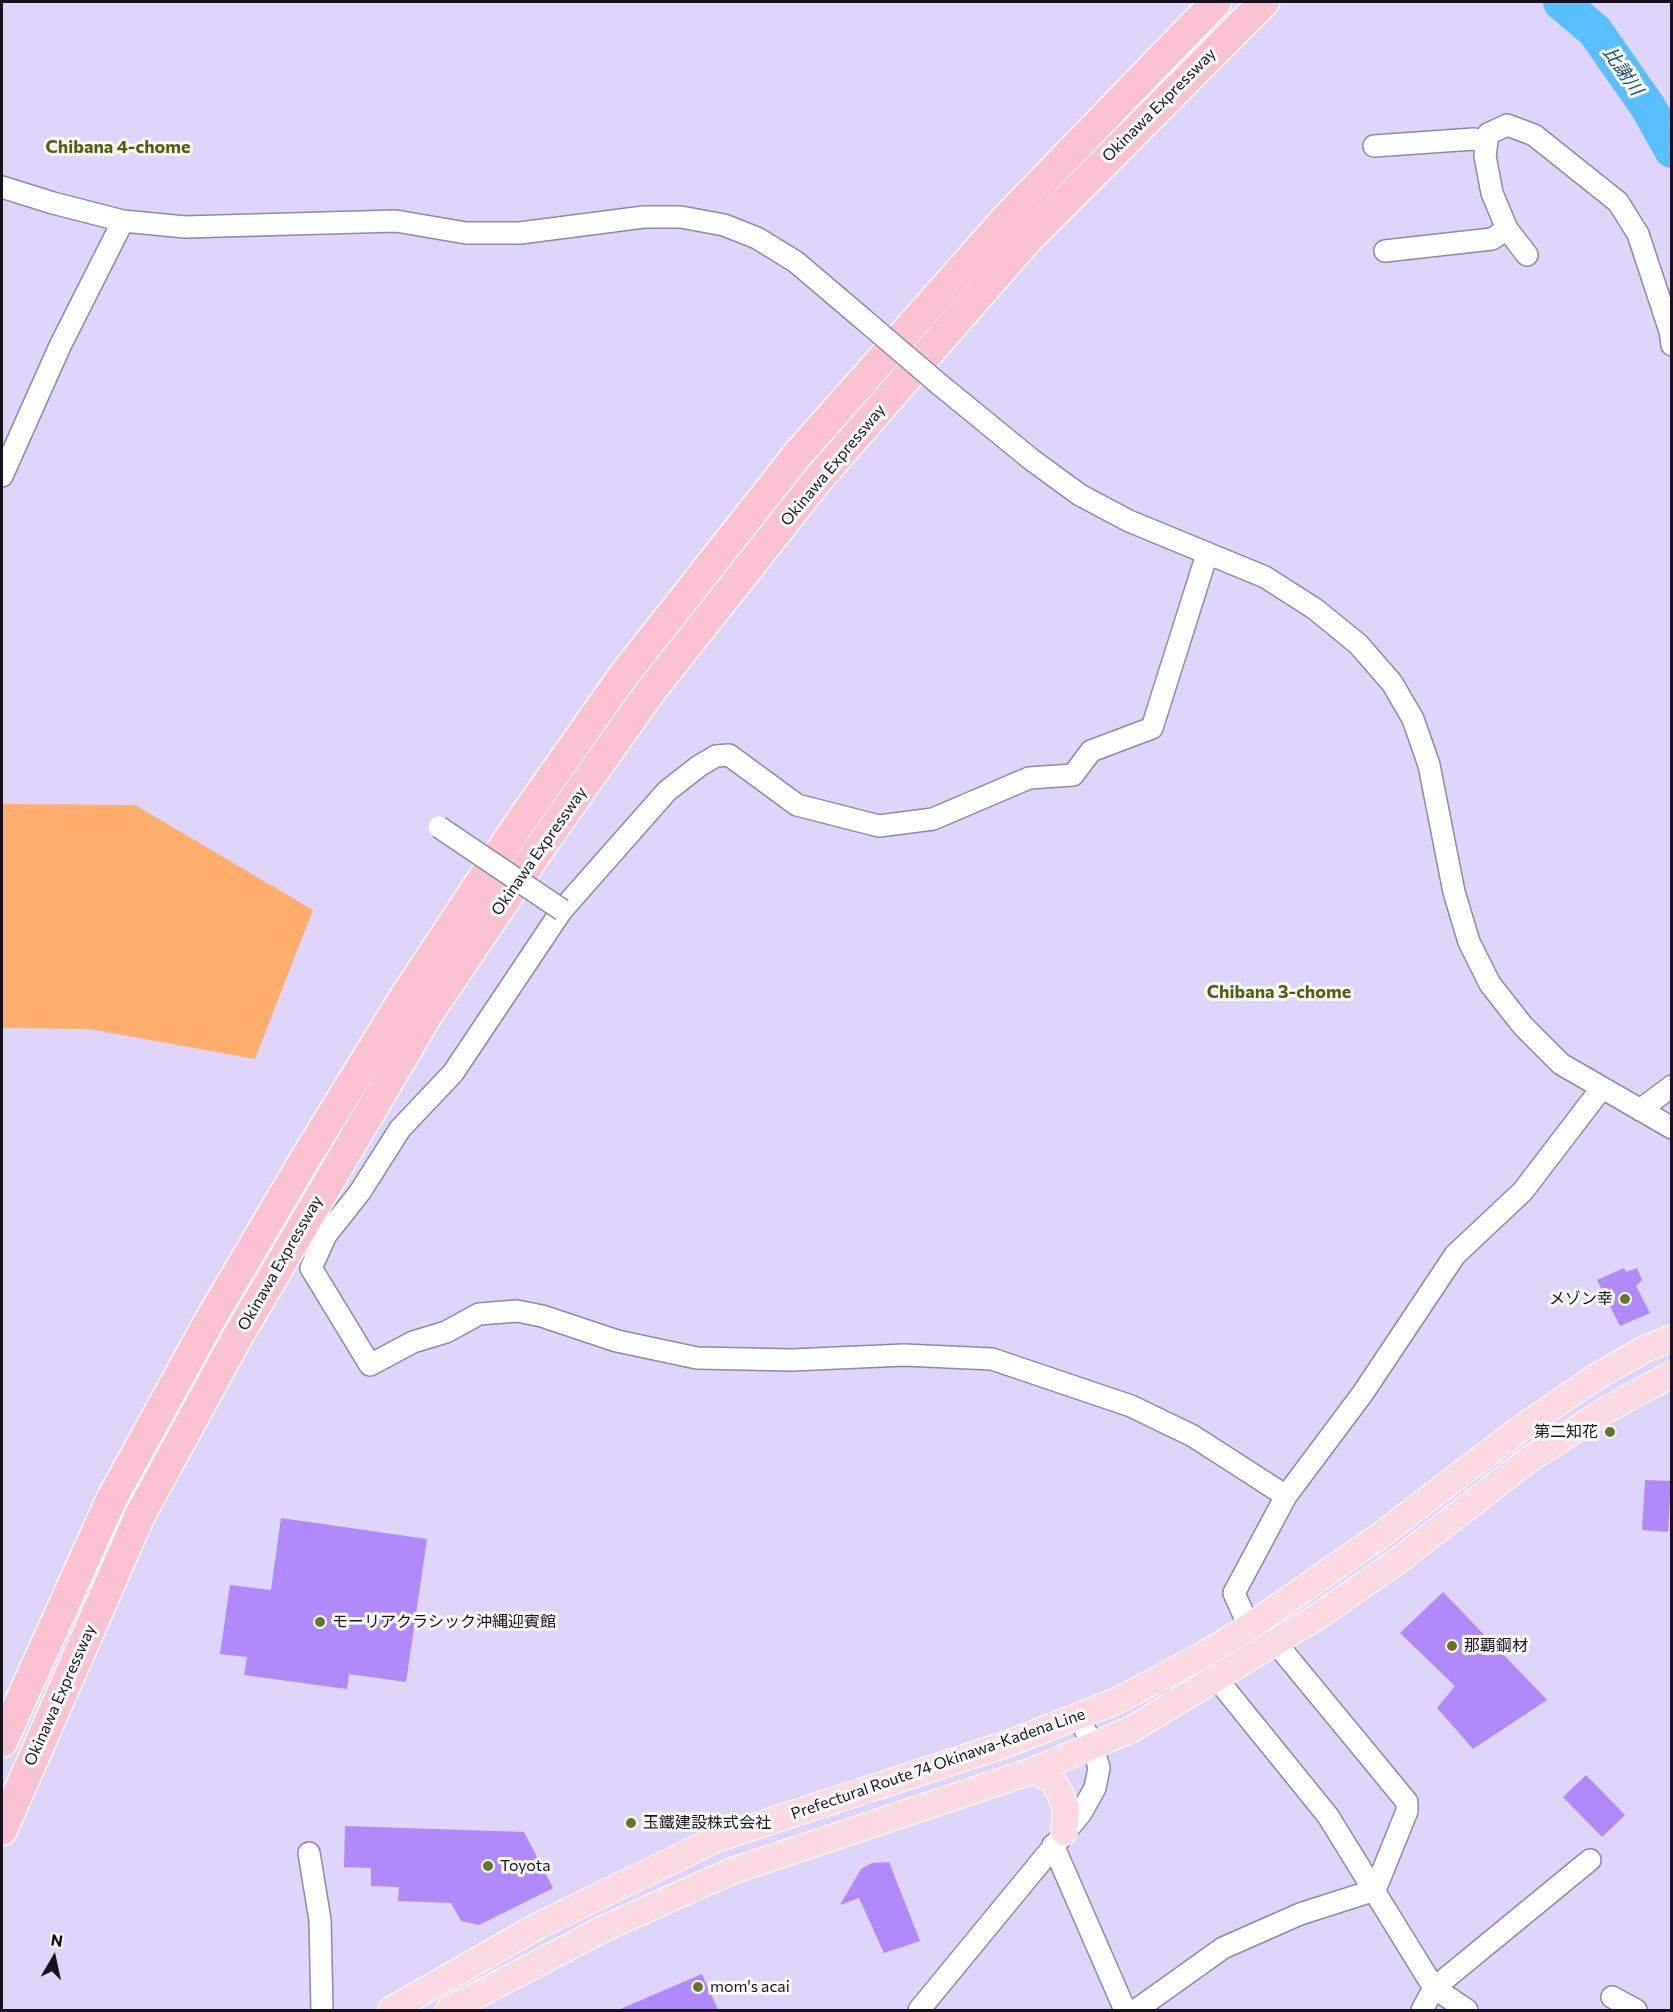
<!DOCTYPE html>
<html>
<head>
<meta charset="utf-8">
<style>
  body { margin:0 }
  #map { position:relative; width:1673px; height:2012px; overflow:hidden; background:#dfd4f9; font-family:Commissioner,sans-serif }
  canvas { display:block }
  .frame { position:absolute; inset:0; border:3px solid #16111e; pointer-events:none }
  .north { position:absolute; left:24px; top:1928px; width:60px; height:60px; -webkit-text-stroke:4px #fcfcfc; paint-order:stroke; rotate:9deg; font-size:16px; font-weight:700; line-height:24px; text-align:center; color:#16111e }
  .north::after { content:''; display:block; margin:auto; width:21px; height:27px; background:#16111e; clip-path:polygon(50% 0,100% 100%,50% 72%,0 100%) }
</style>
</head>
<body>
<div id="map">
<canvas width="1673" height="2012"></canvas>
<div class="frame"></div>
<div class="north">N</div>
</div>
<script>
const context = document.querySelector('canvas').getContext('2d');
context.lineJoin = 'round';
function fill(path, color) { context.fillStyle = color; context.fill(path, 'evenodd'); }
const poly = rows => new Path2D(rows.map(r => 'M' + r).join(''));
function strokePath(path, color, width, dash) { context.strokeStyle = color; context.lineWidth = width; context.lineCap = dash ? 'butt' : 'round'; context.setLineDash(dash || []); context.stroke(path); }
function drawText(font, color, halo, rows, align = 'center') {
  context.font = font + ' Commissioner,"Noto Sans JP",sans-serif'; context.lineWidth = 6; context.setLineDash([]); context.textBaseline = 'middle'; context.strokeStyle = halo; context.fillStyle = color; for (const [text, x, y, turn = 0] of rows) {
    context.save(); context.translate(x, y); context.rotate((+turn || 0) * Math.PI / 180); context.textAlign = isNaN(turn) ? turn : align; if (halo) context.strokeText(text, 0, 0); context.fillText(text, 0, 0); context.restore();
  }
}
const green = poly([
  [2,804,135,805,313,910,255,1059,89,1029,2,1028]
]);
const river = poly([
  [1561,2,1595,31,1648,107,1672,150]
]);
const building = poly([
  [1624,1268,1626,1272,1637,1268,1642,1280,1636,1286,1650,1313,1620,1326,1597,1280],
  [1645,1480,1671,1481,1668,1532,1642,1530],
  [281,1518,427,1539,406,1682,349,1674,347,1689,244,1675,247,1657,220,1654,230,1585,271,1590],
  [1443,1592,1547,1700,1473,1749,1437,1708,1455,1686,1400,1633],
  [1586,1775,1625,1815,1602,1837,1563,1797],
  [345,1826,524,1832,553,1888,479,1925,461,1921,451,1903,398,1901,399,1887,371,1886,371,1868,344,1867],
  [889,1862,920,1941,884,1953,859,1898,840,1905,861,1869,872,1863],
  [702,1974,718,2010,618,2010]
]);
const minor = poly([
  [1374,146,1474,139,1485,142],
  [2,187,53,203,123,221,185,227,396,221,466,233,520,233,644,217,681,217,724,225,757,238,796,262,863,319],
  [1385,251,1492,239,1507,229],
  [1527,255,1507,229,1492,193,1485,156,1488,134,1507,125,1534,135,1618,202,1638,234,1670,331,1672,345],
  [939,384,1032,460,1080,495,1129,521,1265,577,1315,609,1358,644,1392,683,1413,719,1429,765,1454,892,1469,942,1490,984,1523,1026,1561,1064,1672,1128],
  [2,476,60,346,123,221],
  [1207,554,1152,728,1091,751,1073,775,1029,778,933,819,879,826,797,805,729,755,716,756,699,766,667,791,562,910,453,1073,400,1129,360,1192,326,1235,311,1268,370,1365,413,1342,446,1332,479,1314,517,1311,542,1316,617,1341,697,1358,792,1360,904,1355,992,1359,1131,1406,1193,1436,1286,1496],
  [1640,1110,1672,1086],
  [1249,1627,1234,1593,1286,1496,1363,1393,1455,1255,1523,1191,1601,1089],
  [1217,1679,1328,1816,1434,1988,1467,2010],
  [1053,1845,1125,2010],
  [309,1853,320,1920,322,2010],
  [1612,1997,1636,2010],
  [919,2010,1081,1813,1095,1788,1099,1768,1093,1747,1079,1717],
  [1136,2010,1223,1948,1300,1914,1375,1890,1407,1811,1407,1802,1276,1643],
  [1422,2010,1434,1988,1590,1860]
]);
const major = poly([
  [1035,1770,1053,1781,1060,1793,1066,1808,1064,1832],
  [391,2010,538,1926,716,1839,1007,1744,1119,1700,1203,1655,1249,1627,1381,1535,1517,1431,1596,1377,1645,1349,1672,1338],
  [449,2010,605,1928,732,1871,1035,1770,1132,1729,1317,1617,1399,1560,1528,1460,1608,1409,1672,1374]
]);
const highway = poly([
  [2,1742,112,1498,210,1320,305,1159,406,995,519,824,623,676,798,454,1006,219,1216,2],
  [2,1830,140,1515,238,1336,429,1012,546,839,650,692,820,477,1027,240,1264,2]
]);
const minorBridge = poly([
  [863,319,939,384],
  [439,827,562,910]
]);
const markers = [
  [1625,1299,6,"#667521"],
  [1610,1432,6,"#667521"],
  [320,1622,6,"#667521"],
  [1452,1646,6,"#667521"],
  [631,1823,6,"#667521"],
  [488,1866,6,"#667521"],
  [698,1987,6,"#667521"]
];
const streetNames = [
  ["Okinawa Expressway",1159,105,-45],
  ["Okinawa Expressway",833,465,-50],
  ["Okinawa Expressway",539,851,-55],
  ["Okinawa Expressway",280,1263,-60],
  ["Okinawa Expressway",60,1695,-66],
  ["Prefectural Route 74 Okinawa-Kadena Line",938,1764,-19]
];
const poiNames = [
  ["メゾン幸",1613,1299,"right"],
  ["第二知花",1598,1432,"right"],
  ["モーリアクラシック沖縄迎賓館",332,1622],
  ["那覇鋼材",1464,1646],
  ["玉鐵建設株式会社",643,1823],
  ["Toyota",500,1866],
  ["mom's acai",710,1987]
];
const waterNames = [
  ["比謝川",1623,71,55]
];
const neighbourhoodNames = [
  ["Chibana 4-chome",118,147],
  ["Chibana 3-chome",1279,992]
];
fill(green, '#fdad6c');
strokePath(river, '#59bffe', 36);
fill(building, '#b289fa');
strokePath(minor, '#9086a8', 24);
strokePath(major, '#fff', 28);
strokePath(highway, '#fff', 33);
strokePath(minor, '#fff', 21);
strokePath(major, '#fcdae4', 26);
strokePath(highway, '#fac2d2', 30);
strokePath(minorBridge, '#9086a8', 24, []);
strokePath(minorBridge, '#fff', 21);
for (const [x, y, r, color] of markers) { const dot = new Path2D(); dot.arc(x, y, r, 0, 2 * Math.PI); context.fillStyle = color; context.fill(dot); strokePath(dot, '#fcfcfc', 2); }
drawText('16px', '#16111e', '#fcfcfc', streetNames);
drawText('16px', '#16111e', '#fcfcfc', poiNames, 'left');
drawText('italic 18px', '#144b6b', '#fcfcfc', waterNames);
drawText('bold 18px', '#515d0d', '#fcfcfc', neighbourhoodNames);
</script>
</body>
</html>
